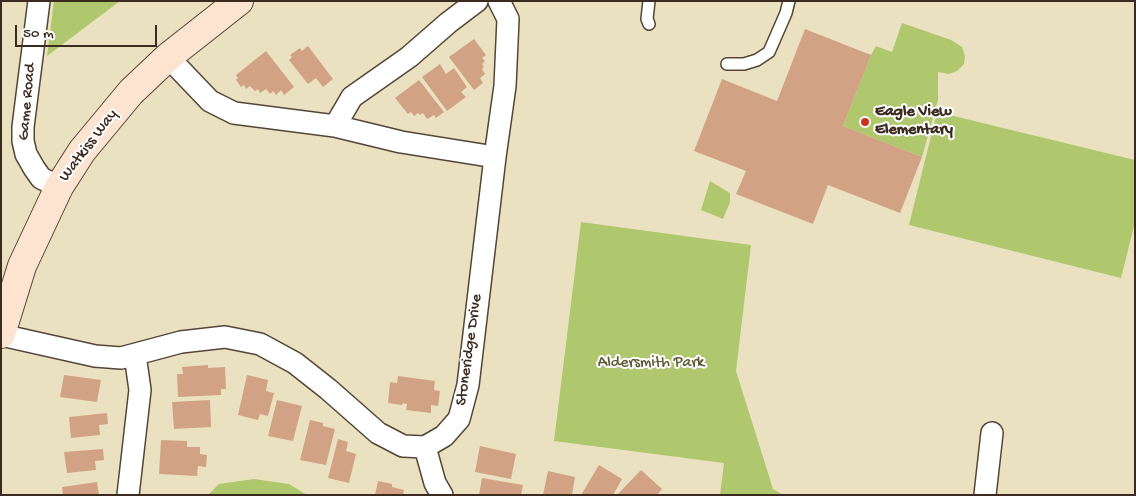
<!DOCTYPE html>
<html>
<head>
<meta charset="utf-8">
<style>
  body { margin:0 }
  #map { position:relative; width:1136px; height:496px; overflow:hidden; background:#eae1c0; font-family:"Gochi Hand",sans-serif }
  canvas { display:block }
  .frame { position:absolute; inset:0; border:2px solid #3b2a1e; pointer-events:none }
  .scale { position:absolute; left:15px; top:25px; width:142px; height:22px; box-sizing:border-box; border:2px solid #3b2a1e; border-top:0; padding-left:6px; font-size:15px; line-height:18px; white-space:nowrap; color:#3b2a1e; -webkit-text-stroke:4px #fff; paint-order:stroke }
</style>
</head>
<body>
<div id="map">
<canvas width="1136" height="496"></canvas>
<div class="frame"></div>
<div class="scale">50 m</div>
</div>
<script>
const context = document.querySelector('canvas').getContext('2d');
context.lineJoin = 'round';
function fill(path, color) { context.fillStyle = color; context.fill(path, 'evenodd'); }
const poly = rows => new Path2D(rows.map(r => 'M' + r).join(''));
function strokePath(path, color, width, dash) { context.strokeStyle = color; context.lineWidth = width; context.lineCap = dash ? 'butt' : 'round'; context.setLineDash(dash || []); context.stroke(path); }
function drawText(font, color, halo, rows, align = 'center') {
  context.font = font + ' "Gochi Hand",sans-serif'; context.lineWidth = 4; context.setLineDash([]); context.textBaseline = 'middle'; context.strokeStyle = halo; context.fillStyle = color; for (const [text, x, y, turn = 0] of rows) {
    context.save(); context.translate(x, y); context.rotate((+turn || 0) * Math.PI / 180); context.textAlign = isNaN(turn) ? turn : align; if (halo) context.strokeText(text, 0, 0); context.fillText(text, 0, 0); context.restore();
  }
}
const green = poly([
  [54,1,120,1,47,56],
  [902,23,951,40,962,47,965,56,964,64,957,71,949,74,938,72,938,100,922,157,843,126,871,55,876,46,892,52],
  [937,112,1135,160,1135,222,1121,278,909,225],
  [710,181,730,193,730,202,723,219,701,210],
  [581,222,751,245,736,371,773,489,783,495,720,495,724,463,554,441],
  [254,479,289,484,307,495,208,495,219,484]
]);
const building = poly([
  [805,29,871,55,843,126,922,157,900,213,828,185,813,224,736,194,746,171,694,151,722,79,777,101],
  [474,39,486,55,482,58,485,61,482,64,484,67,482,69,485,74,480,78,483,83,474,90,449,57],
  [308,46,333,79,323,87,316,78,308,84,289,60,292,57,290,55,300,48,302,51],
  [266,51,294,87,284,95,281,90,276,95,273,91,270,94,266,89,260,93,258,89,255,91,250,86,246,89,244,85,241,87,236,80,238,78,236,75],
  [440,64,446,74,454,68,467,87,461,92,466,97,447,111,422,77],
  [419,80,444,112,436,118,434,115,427,119,423,113,420,115,418,113,414,116,411,112,408,114,395,98],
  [208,365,208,368,225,367,226,389,221,389,221,395,178,397,177,374,183,374,182,367],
  [64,375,101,380,97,402,60,397],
  [247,375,268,380,266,391,274,393,268,416,260,414,258,420,238,415],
  [398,376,435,381,434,390,440,391,438,406,431,405,431,413,406,410,407,404,403,403,402,405,388,403,390,382,397,383],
  [210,400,211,427,174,429,172,402],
  [277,400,302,406,293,441,268,436],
  [107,413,108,424,99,425,100,435,71,438,69,417],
  [310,420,323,423,323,426,335,429,326,465,300,460],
  [338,439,348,442,346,451,356,454,349,483,328,478],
  [161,440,187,441,187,447,200,447,200,454,207,455,206,467,198,466,197,476,159,474],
  [480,446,516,454,511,479,475,472],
  [103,449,104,460,95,461,96,470,67,473,64,452],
  [599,465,622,479,613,495,581,495],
  [641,470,662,489,657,495,617,495],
  [548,471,575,477,572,495,543,495],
  [482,478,523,485,521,495,479,495],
  [378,481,392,484,392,487,404,490,403,495,375,495],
  [97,482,99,495,63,495,62,487]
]);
const lane = poly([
  [649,1,647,19,649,24],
  [727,64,744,64,757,60,769,52,786,13,789,1]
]);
const street = poly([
  [39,1,23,127,23,141,26,154,34,168,41,178,59,187],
  [168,57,210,101,234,113,335,126,401,142,495,157],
  [335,126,352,97,409,57,448,23,477,1],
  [1,335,95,356,121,358,181,342,225,337,260,344,295,363,328,389,378,433,403,446,425,447,444,436,459,419,468,385,495,157,505,86,508,19,499,1],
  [425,447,435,483,442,495],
  [128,495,140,390,135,355],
  [985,495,992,433]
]);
const secondary = poly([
  [1,334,22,266,59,187,82,151,131,92,168,57,239,1]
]);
const markers = [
  [865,122,5,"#c8321e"]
];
const streetNames = [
  ["Game Road",28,102,-85],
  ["Watkiss Way",89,146,-53],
  ["Stoneridge Drive",470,350,-82]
];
const poiNames = [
  ["Eagle View",875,113],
  ["Elementary",875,131]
];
const parkNames = [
  ["Aldersmith Park",651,364]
];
fill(green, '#afc86d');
fill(building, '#d1a384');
strokePath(lane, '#554536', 14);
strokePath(street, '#554536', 24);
strokePath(secondary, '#554536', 30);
strokePath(lane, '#fff', 11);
strokePath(street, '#fff', 21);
strokePath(secondary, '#fde4d1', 28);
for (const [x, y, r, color] of markers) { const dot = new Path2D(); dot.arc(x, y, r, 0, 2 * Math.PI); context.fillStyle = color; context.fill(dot); strokePath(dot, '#fff', 2); }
drawText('16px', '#3b2a1e', '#fff', streetNames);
drawText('bold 16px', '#3b2a1e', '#fff', poiNames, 'left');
drawText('16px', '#5e5936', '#fff', parkNames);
</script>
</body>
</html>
